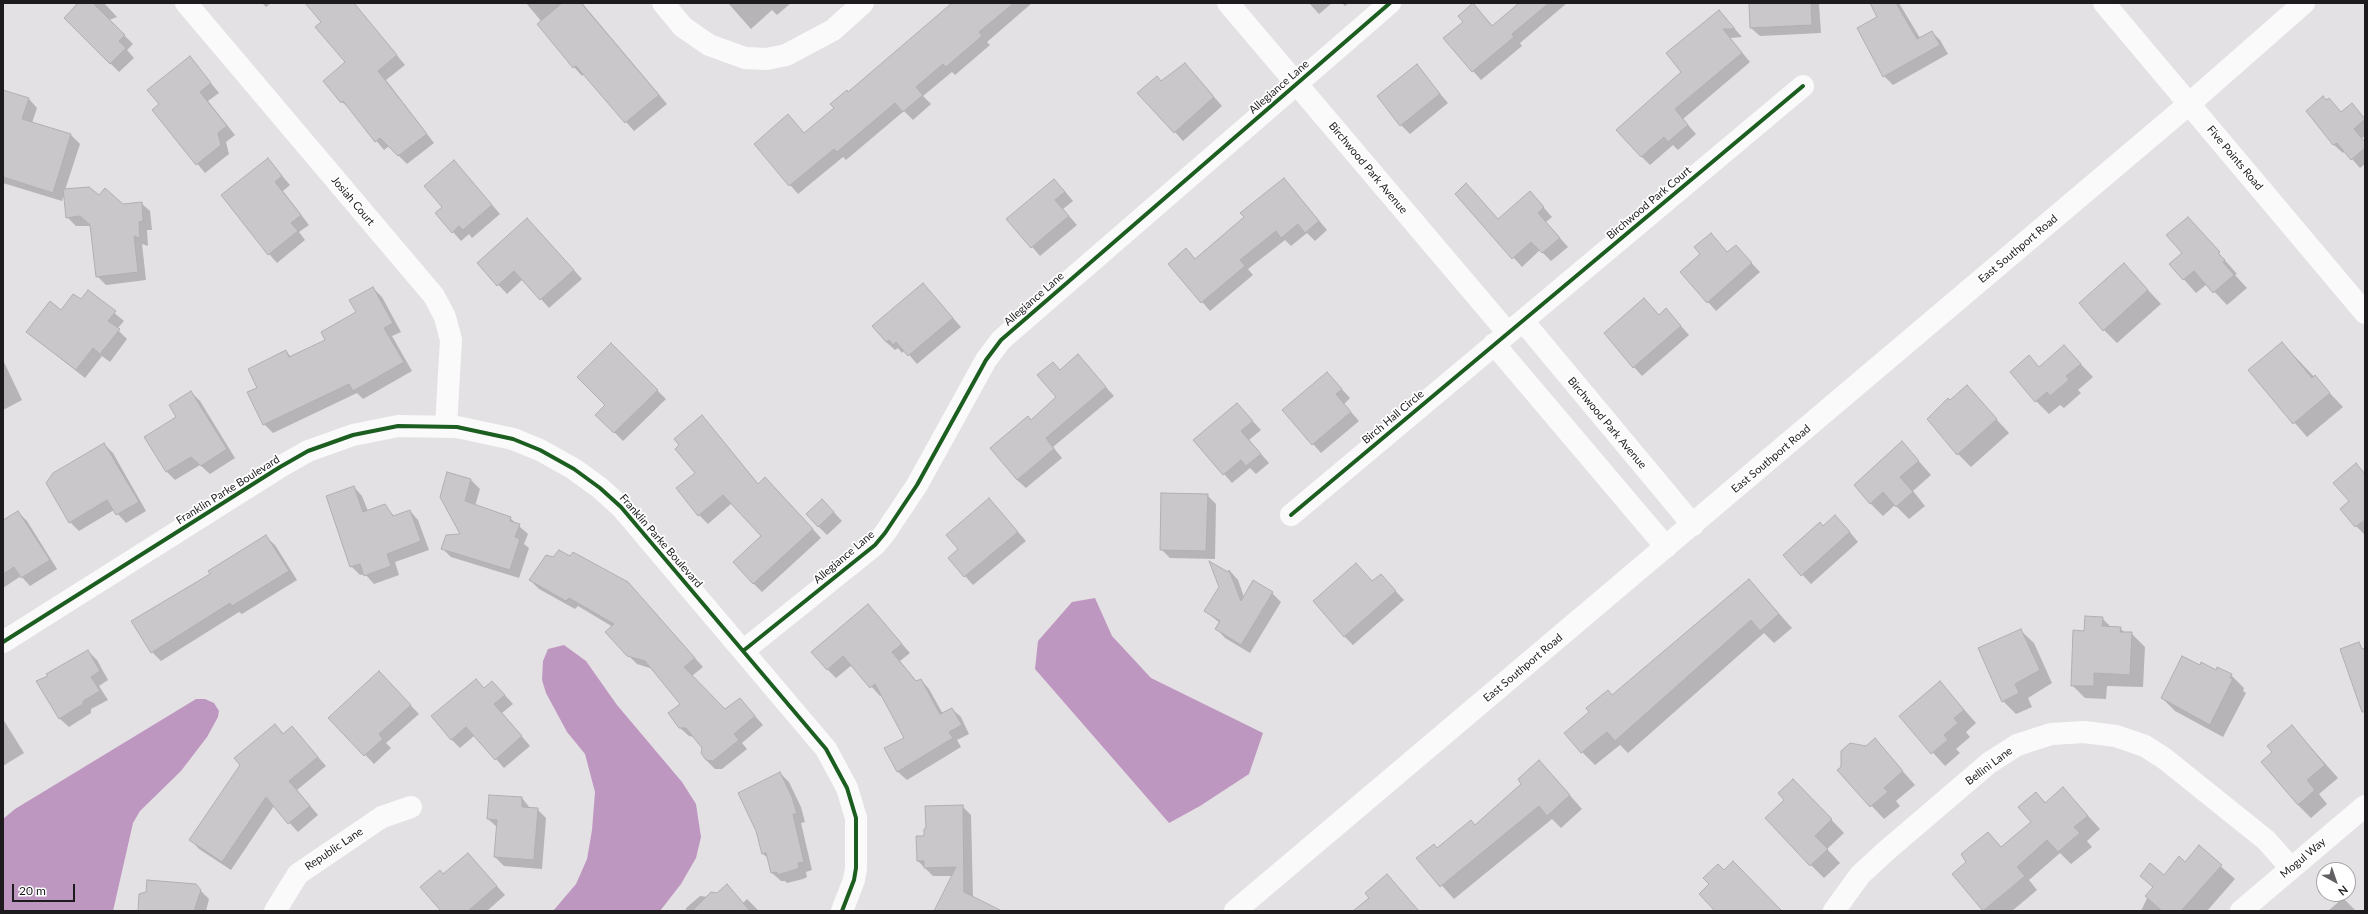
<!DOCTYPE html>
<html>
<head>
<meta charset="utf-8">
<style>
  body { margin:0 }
  #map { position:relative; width:2368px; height:914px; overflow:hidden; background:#e4e1e4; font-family:Lato,sans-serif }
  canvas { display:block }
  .frame { position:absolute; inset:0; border:4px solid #1d1b1d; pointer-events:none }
  .north { position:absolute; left:2316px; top:862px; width:40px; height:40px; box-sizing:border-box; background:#fff; border:1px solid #a5a4a5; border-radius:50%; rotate:140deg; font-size:11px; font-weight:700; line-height:16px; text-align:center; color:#1d1b1d }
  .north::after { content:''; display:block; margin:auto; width:14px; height:18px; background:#636063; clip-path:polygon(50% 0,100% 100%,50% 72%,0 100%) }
  .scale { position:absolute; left:12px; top:884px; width:63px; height:18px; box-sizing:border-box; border:2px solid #1d1b1d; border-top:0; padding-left:5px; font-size:12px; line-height:14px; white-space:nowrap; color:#1d1b1d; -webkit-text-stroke:3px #fff; paint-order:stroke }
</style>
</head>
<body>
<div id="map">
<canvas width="2368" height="914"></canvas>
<div class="frame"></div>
<div class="north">N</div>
<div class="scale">20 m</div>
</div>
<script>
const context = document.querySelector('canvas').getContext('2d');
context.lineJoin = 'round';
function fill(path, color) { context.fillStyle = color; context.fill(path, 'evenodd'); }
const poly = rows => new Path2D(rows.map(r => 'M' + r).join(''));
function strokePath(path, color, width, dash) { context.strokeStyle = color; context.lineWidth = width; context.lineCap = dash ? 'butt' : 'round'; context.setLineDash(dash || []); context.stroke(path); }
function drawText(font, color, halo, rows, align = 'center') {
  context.font = font + ' Lato,sans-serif'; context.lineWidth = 3.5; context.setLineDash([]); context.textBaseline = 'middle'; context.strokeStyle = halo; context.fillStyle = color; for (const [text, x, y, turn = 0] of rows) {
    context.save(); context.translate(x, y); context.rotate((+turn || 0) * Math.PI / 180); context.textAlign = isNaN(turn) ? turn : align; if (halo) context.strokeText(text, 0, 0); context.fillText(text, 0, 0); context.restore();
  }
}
const water = poly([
  [1095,598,1112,636,1151,678,1263,733,1249,774,1200,806,1169,823,1035,669,1038,641,1072,602],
  [564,645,586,661,617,705,682,782,696,804,701,837,696,858,681,884,660,911,553,911,576,884,587,859,592,830,595,792,585,754,567,732,546,693,542,680,543,661,548,649],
  [196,699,205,699,214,703,219,711,218,717,207,737,181,771,140,811,133,823,113,911,3,911,3,819,15,809]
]);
const shadow = poly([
  [80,3,104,3,117,17,109,20,133,44,127,50,134,58,119,72,65,18],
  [262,3,271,3,266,7],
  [307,3,354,3,405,65,386,80,434,143,407,164,389,146,384,150,351,110,342,102,346,62,322,22],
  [526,3,582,3,667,104,634,131,584,74,582,76,574,67,541,21],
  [728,3,791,3,777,15,772,10,751,29],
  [964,3,1032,3,987,42,990,45,955,75,952,72,923,96,931,104,913,120,904,111,846,160,843,157,798,194,790,185,788,116,805,134,835,108,848,93],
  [1309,3,1332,3,1319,14],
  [1342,3,1349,3,1345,6],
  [1521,3,1567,3,1520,43,1522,46,1481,80,1473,71,1464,22,1473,4,1493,26],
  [1750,3,1830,3,1819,4,1821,33,1760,36,1751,28],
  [1871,3,1899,3,1920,38,1932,32,1940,40,1948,54,1893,85,1884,76,1859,28,1879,17],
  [1719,11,1742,37,1730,38,1750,62,1683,119,1696,134,1678,150,1673,145,1650,165,1641,156,1683,72],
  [190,57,219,93,208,101,235,135,226,142,229,154,205,173,153,110,160,105],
  [1185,64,1222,106,1183,141,1175,132,1161,82],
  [1417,66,1448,103,1410,134,1401,125],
  [3,91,29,99,37,108,32,123,71,135,80,144,65,190,99,197,123,205,141,203,150,211,152,230,147,230,148,246,142,244,146,280,106,285,97,276,91,226,76,226,67,217,65,191,62,201,3,183],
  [2327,101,2341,113,2360,113,2365,119,2365,136,2362,138,2365,142,2365,164,2360,168,2345,151,2343,153,2334,145,2307,111],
  [268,159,290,185,283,191,309,225,299,232,305,240,277,263,269,254],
  [462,170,500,214,472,238,469,234,461,241,453,232,443,207],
  [1284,179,1327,230,1315,241,1307,233,1291,246,1285,240,1248,269,1253,275,1210,311,1169,264,1186,249,1195,259,1245,217],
  [1063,189,1073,201,1063,209,1077,225,1040,256,1008,219],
  [1456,194,1499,220,1538,201,1552,217,1546,222,1568,247,1551,261,1540,250,1522,267],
  [2188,218,2237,274,2235,275,2247,288,2227,305,2207,284,2196,293,2170,264,2183,253],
  [536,228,582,279,549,308,523,279,507,294,478,263],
  [1728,253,1744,255,1760,272,1716,311,1708,302],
  [2124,264,2161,304,2117,343,2104,330],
  [923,284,961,327,917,364,905,350,902,353,898,348,895,350,886,342],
  [373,288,382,297,401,332,392,336,412,371,363,399,357,393,273,433,264,424,258,388,286,351,291,357,326,340,357,313],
  [88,291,124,321,117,329,127,339,110,362,102,356,85,378,27,332,81,301],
  [1644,299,1659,315,1666,309,1689,335,1642,376,1634,367],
  [2282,343,2343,407,2307,437,2249,370],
  [611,345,666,399,623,441,597,415,607,405],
  [2064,346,2093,377,2078,390,2081,393,2064,408,2060,405,2049,414,2036,401,2029,357,2040,368],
  [1078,356,1114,396,1053,447,1062,458,1026,488,1017,480,1031,421,1057,397,1060,371],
  [3,360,22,400,3,410],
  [1327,373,1350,398,1344,404,1359,421,1321,453,1284,411],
  [1967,387,2009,433,1971,467,1958,454,1950,401],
  [191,392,200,401,235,458,210,474,200,465,175,480,167,472,146,438,177,418],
  [1237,404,1261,430,1249,440,1269,463,1256,474,1250,468,1232,483,1194,440],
  [710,425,759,485,774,487,821,538,762,592,753,583,763,536,732,503,708,524,699,515,696,473],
  [1902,442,1931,475,1913,491,1925,506,1909,519,1895,505,1883,516,1870,503],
  [104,444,113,453,146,511,126,523,114,510,79,531,70,522],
  [2356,464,2365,474,2365,535,2355,525,2350,501],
  [448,474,471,480,480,489,475,506,510,518,528,534,524,544,529,548,519,578,451,557,442,548,462,535],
  [354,487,362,496,368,511,384,505,395,517,410,511,418,520,429,550,395,562,399,575,374,584,365,574,360,575,351,566],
  [1207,495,1216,504,1215,559,1170,558,1161,549],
  [989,499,1026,541,973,585,965,576,959,549],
  [831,509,842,521,827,535,818,526],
  [18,512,27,521,57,569,30,586,21,576,3,588,3,522],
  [1844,525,1858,542,1811,584,1784,555,1823,527],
  [266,537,275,545,297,580,242,614,239,612,161,661,152,652,132,621,211,574],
  [1230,571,1238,580,1244,597,1272,593,1281,602,1250,653,1225,638,1217,629,1220,623,1205,611],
  [530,580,627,583,703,667,692,676,725,711,748,708,763,725,742,743,747,749,722,769,715,769,706,760,703,748,694,737,689,736,680,728,681,704,653,669,637,664,628,655,613,627,578,606,575,609,539,589],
  [1749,580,1792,628,1774,643,1764,633,1628,753,1620,745,1595,765,1582,752,1613,696],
  [1373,582,1389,584,1404,600,1353,645,1344,636],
  [868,605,910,653,900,661,917,682,921,680,929,689,943,714,952,709,961,717,969,734,957,740,961,747,907,780,898,772,886,749,905,739,882,695,880,696,852,665,836,678,827,669],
  [2102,618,2112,628,2120,628,2125,633,2131,633,2145,647,2143,687,2107,686,2106,699,2085,698,2072,685,2085,632],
  [2020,630,2034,643,2052,683,2028,698,2032,707,2016,714,2003,701],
  [88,651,97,660,108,680,99,686,108,700,91,709,91,713,69,727,60,719,37,682,49,677],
  [2200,666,2216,671,2218,668,2231,675,2244,688,2243,691,2246,693,2223,737,2175,711,2162,698],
  [476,680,485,689,501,691,513,704,502,713,530,746,504,768,475,735,460,748,451,739],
  [387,681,419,714,386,743,391,748,374,764,330,718],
  [1940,682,1976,723,1966,732,1970,737,1956,749,1960,753,1945,766,1900,716],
  [3,719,24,753,3,766],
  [275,725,284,734,292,727,326,766,297,790,318,815,298,832,274,806,231,870,199,849,191,840],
  [2292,726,2338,778,2319,794,2327,804,2311,818,2298,805,2273,752],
  [1875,740,1915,785,1896,801,1900,806,1884,819,1838,770],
  [780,773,789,782,801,807,805,822,801,823,812,870,806,872,807,877,803,879,787,883,785,881,781,881,772,873,769,859,763,854,757,831],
  [1552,775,1582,809,1561,828,1552,819,1454,899,1418,859,1475,826],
  [2063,788,2100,829,2087,841,2092,847,2071,864,2060,853,2029,880,2037,890,2012,911,1984,911,1953,874,1968,862,1988,833,2002,848,2032,822,2036,793,2046,803],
  [1806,793,1844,833,1827,849,1840,863,1824,878,1811,865],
  [522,798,530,808,537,809,546,818,542,869,504,866,495,857,498,828,488,819],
  [962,806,971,815,973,897,992,911,935,911,953,876,933,876,918,861,925,837],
  [2199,847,2235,879,2207,911,2141,911,2150,892,2164,876,2186,863],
  [468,854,505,895,487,911,443,911,444,876],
  [1387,876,1419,911,1354,911,1370,898],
  [195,885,209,899,206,911,139,911],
  [727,886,743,903,747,899,759,911,686,911,686,908,700,896,708,897,718,894],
  [2343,898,2356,911,2328,911]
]);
const building = poly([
  [78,3,93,3,125,35,119,41,126,48,110,64,64,18,78,3],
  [305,3,354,3,397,55,378,71,427,134,398,156,380,138,375,142,343,101,341,103,323,81,345,62,315,27,321,22,305,3],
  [562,3,581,3,659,95,625,123,576,66,573,68,537,24,562,3],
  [952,3,1014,3,979,32,982,36,946,67,943,64,916,87,923,95,903,112,895,103,837,152,834,149,789,186,754,144,788,114,804,133,834,108,830,104,847,90,848,92,952,3],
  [1473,3,1492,26,1519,3,1549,3,1512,34,1514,37,1472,72,1443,38,1463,22,1458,16,1473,3],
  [1749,3,1811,3,1812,25,1750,28,1749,3],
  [1870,3,1896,3,1917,39,1932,31,1940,45,1883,77,1857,28,1877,17,1870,3],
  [1719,10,1735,29,1723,29,1742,53,1675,109,1688,125,1668,142,1664,137,1641,157,1616,130,1681,72,1666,53,1719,10],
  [190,56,211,83,200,92,227,126,218,133,221,145,196,165,152,110,159,104,147,90,190,56],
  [1185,63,1214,97,1174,133,1137,93,1157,76,1161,81,1185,63],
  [1417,64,1440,94,1400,126,1377,96,1417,64],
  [3,90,29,98,22,119,71,134,53,193,3,177,3,90],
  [2323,96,2326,100,2329,98,2341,112,2352,103,2365,119,2354,129,2365,142,2365,148,2351,160,2337,143,2333,145,2306,111,2323,96],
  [268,158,282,176,275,182,301,215,291,223,298,231,268,255,221,195,268,158],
  [454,160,492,205,463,230,459,226,452,233,435,213,442,207,424,186,454,160],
  [1284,178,1319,221,1305,233,1298,224,1281,238,1276,231,1240,260,1245,266,1201,303,1168,264,1186,248,1195,259,1244,217,1240,213,1284,178],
  [1054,179,1065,192,1055,200,1069,216,1031,248,1006,219,1054,179],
  [1466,183,1498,219,1530,191,1544,207,1538,213,1560,238,1542,253,1531,242,1512,259,1455,194,1466,183],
  [89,187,99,195,105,188,123,204,142,202,143,221,139,222,140,238,134,236,138,272,96,277,90,225,80,216,66,218,63,189,89,187],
  [2188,217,2220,252,2218,253,2225,260,2223,262,2234,275,2213,293,2194,271,2183,280,2169,264,2182,253,2166,235,2188,217],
  [527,218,574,270,540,300,514,271,497,286,477,263,527,218],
  [1711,233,1727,252,1736,245,1752,263,1707,303,1680,272,1700,254,1694,247,1711,233],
  [2124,263,2148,290,2103,331,2079,303,2124,263],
  [923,283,953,318,908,356,896,342,893,345,889,340,886,342,872,326,923,283],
  [373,287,393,323,384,328,404,362,353,391,349,384,263,425,247,392,257,388,248,369,286,350,289,357,325,340,321,332,356,312,349,300,373,287],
  [88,290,116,311,108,321,120,329,100,354,93,348,76,370,26,332,50,301,61,310,73,294,81,299,88,290],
  [1644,298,1659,315,1666,308,1681,326,1633,368,1604,333,1644,298],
  [2282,342,2312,378,2315,375,2330,393,2293,424,2248,370,2282,342],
  [611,343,658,390,614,433,595,415,605,405,577,377,611,343],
  [2064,345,2081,364,2066,376,2069,380,2050,396,2047,392,2035,402,2010,372,2029,355,2039,367,2064,345],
  [1078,354,1106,387,1046,438,1054,449,1017,480,990,448,1028,416,1031,420,1056,397,1037,375,1053,362,1060,370,1078,354],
  [1327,372,1342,389,1336,394,1351,412,1312,445,1282,410,1327,372],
  [1967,385,1997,419,1957,455,1927,419,1948,398,1950,400,1967,385],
  [191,391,227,449,201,466,191,457,166,472,144,437,176,417,169,405,191,391],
  [1237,403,1253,421,1241,431,1261,454,1246,466,1241,460,1223,475,1193,440,1237,403],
  [702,415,758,484,765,477,813,529,753,584,733,562,761,536,723,495,698,516,676,488,695,473,675,449,679,445,674,439,702,415],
  [1902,441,1919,461,1900,477,1913,492,1896,507,1883,492,1870,504,1854,485,1902,441],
  [104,443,139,502,116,515,107,500,69,523,46,483,53,473,104,443],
  [2356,463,2365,474,2365,520,2355,527,2340,509,2349,501,2333,483,2356,463],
  [447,472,471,479,465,501,511,517,510,521,520,524,515,537,520,539,510,570,441,549,446,535,460,534,440,497,447,472],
  [354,486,363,512,385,504,393,516,410,510,421,541,387,554,391,566,364,576,360,564,350,567,326,496,354,486],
  [1161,493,1208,494,1206,551,1160,550,1161,493],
  [989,498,1018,532,964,577,948,558,958,549,946,535,989,498],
  [822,499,834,512,818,527,806,514,822,499],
  [18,511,50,560,21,578,14,567,3,574,3,520,18,511],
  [1835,515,1850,532,1801,576,1783,555,1820,522,1823,526,1835,515],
  [266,535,289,571,232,606,230,603,151,653,131,621,210,574,208,571,266,535],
  [559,550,570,556,573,552,628,582,695,658,684,667,725,709,740,698,755,716,734,734,739,740,713,761,706,760,701,753,702,748,686,728,679,728,668,713,680,704,645,661,627,656,605,632,614,624,569,598,566,601,529,580,546,555,553,557,559,550],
  [1209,561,1228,572,1229,570,1241,601,1253,580,1273,592,1241,645,1215,629,1220,621,1204,611,1219,587,1209,561],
  [1356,563,1372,581,1381,574,1396,591,1344,637,1313,601,1356,563],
  [1749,579,1779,614,1760,631,1751,620,1615,741,1607,732,1581,753,1564,733,1589,712,1586,708,1608,690,1612,695,1749,579],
  [868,604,902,644,892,652,916,681,921,679,940,714,952,708,962,725,949,732,953,738,897,772,884,748,904,738,875,684,870,688,843,656,827,670,811,652,868,604],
  [2085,616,2103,617,2102,626,2121,627,2120,632,2132,632,2130,675,2094,673,2094,686,2071,686,2073,630,2084,631,2085,616],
  [2021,629,2040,670,2015,684,2019,693,2002,702,1978,648,2021,629],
  [2359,642,2362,649,2365,648,2365,712,2362,712,2340,649,2359,642],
  [88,650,100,671,91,677,100,691,83,701,83,704,59,719,36,681,48,676,46,674,88,650],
  [2182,656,2200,665,2201,662,2216,670,2217,667,2232,674,2230,678,2233,679,2210,725,2161,698,2182,656],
  [379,671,411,705,379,734,383,739,364,756,328,718,379,671],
  [476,679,484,688,492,681,505,695,494,704,522,736,495,760,466,727,451,740,431,716,476,679],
  [1940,681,1964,710,1954,718,1958,723,1944,735,1948,740,1931,754,1899,716,1940,681],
  [275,724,283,734,292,726,318,757,289,781,310,806,288,824,266,797,222,862,189,840,240,765,234,758,275,724],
  [2292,725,2325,765,2307,780,2315,790,2298,805,2261,762,2272,752,2267,746,2292,725],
  [1875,738,1903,771,1884,788,1888,792,1870,807,1837,770,1841,767,1841,751,1850,743,1866,746,1875,738],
  [1539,760,1570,795,1547,816,1539,806,1440,887,1416,858,1434,844,1437,848,1471,820,1475,825,1521,784,1518,779,1539,760],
  [780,772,792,797,797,814,793,814,804,862,798,863,799,868,794,870,777,875,777,872,771,873,766,853,762,854,756,831,738,793,780,772],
  [1793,779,1832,819,1815,836,1828,849,1810,866,1765,818,1784,800,1778,793,1793,779],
  [2063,787,2088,816,2074,827,2080,833,2058,852,2047,840,2017,867,2025,876,1983,911,1952,874,1966,862,1961,854,1988,832,2001,847,2031,822,2018,807,2036,792,2045,803,2063,787],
  [489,795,522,797,522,807,538,808,534,860,494,857,497,820,487,819,489,795],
  [963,805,964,892,1002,911,934,911,956,867,924,868,924,861,917,861,916,836,924,836,924,829,926,828,925,806,963,805],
  [2199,845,2222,865,2181,911,2162,911,2145,896,2153,887,2140,876,2150,863,2164,875,2179,856,2185,862,2199,845],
  [468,853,497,886,468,911,441,911,420,887,440,870,443,874,468,853],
  [1733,861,1782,911,1715,911,1699,894,1709,884,1703,878,1718,864,1724,870,1733,861],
  [1387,874,1419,911,1353,911,1369,898,1365,893,1387,874],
  [147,880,196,884,201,890,194,911,138,911,139,894,146,892,147,880],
  [727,884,750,911,692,911,711,892,717,893,727,884]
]);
const minor = poly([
  [186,3,434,296,445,317,451,340,446,426],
  [663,3,683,27,709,45,745,58,767,59,786,55,833,30,863,3],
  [1228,3,1508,333],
  [2104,3,2365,313],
  [1523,321,1693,525],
  [1494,344,1666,547],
  [1291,515,1803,86],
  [3,642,280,467,308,451,353,435,398,426,457,427,513,439,540,450,574,469,600,488,621,507,826,749,847,788,856,818,856,868,854,880,842,911],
  [743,651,875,545,885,533,917,485,986,360,1001,340,1390,3],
  [275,911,298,874,382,817,411,807],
  [1834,911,1860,875,1886,851,1989,763,2017,745,2051,734,2084,732,2116,736,2145,746,2165,759,2266,840,2291,868],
  [2241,911,2365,806]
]);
const major = poly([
  [1235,911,2189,104,2304,3]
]);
const cycleway = poly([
  [1291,515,1803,86],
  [3,642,280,467,308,451,353,435,398,426,457,427,513,439,540,450,574,469,600,488,621,507,826,749,847,788,856,818,856,868,854,880,842,911],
  [743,651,875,545,885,533,917,485,986,360,1001,340,1390,3]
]);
const streetNames = [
  ["Allegiance Lane",1279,87,-41],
  ["Five Points Road",2235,158,50],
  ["Birchwood Park Avenue",1368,168,50],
  ["Josiah Court",353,201,50],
  ["Birchwood Park Court",1649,203,-40],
  ["East Southport Road",2018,249,-40],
  ["Allegiance Lane",1034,299,-41],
  ["Birch Hall Circle",1393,417,-40],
  ["Birchwood Park Avenue",1607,423,50],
  ["East Southport Road",1771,459,-40],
  ["Franklin Parke Boulevard",228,490,-32],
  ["Franklin Parke Boulevard",661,541,49],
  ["Allegiance Lane",844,557,-40],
  ["East Southport Road",1523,668,-40],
  ["Bellini Lane",1989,766,-37],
  ["Republic Lane",334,849,-34],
  ["Mogul Way",2303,858,-40]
];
fill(water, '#be97c1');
fill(shadow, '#0003');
fill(building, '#c9c7c9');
strokePath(building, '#b1afb1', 1);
strokePath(minor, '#fbfafb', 22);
strokePath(major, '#fbfafb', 22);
strokePath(cycleway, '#1b5e20', 4);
drawText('11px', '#1d1b1d', '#fff', streetNames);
</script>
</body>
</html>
